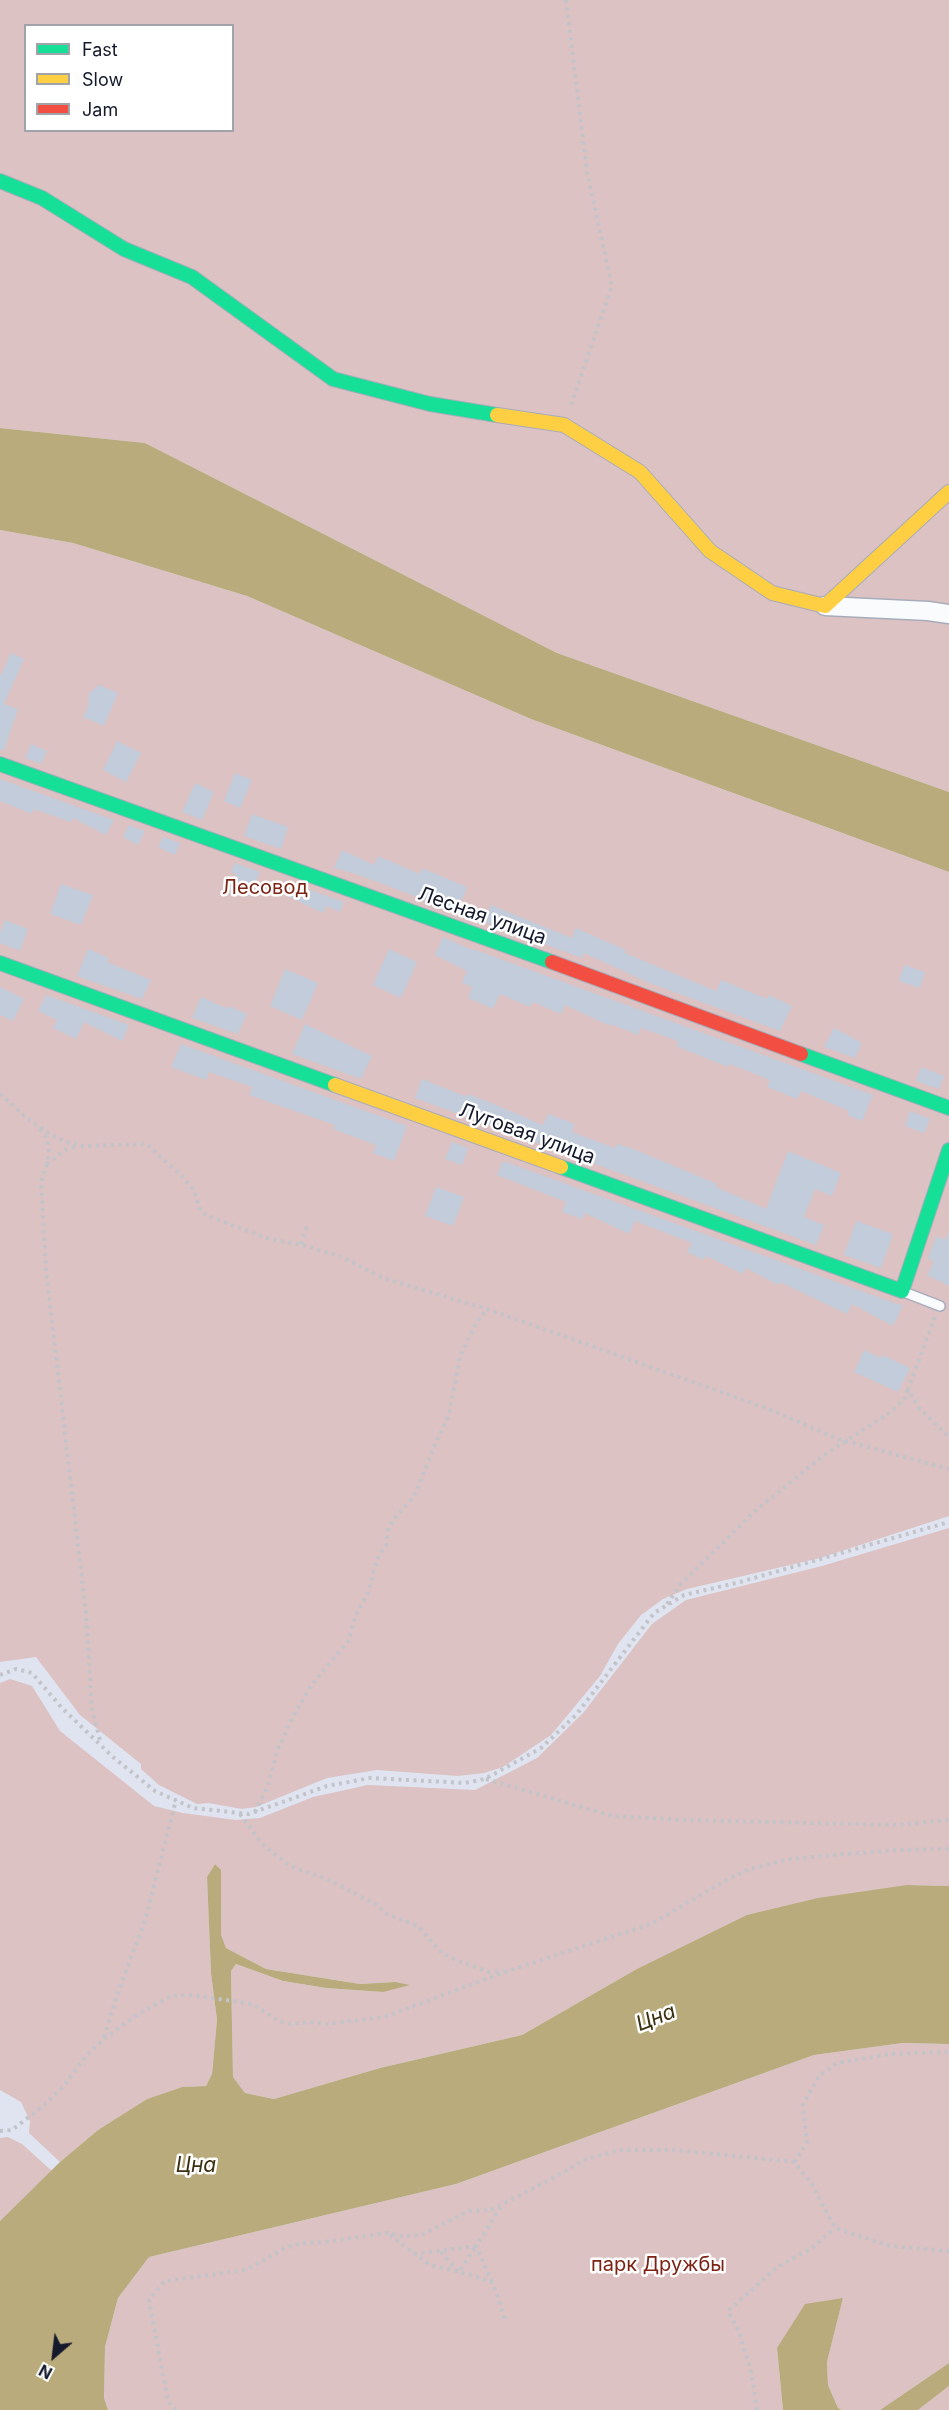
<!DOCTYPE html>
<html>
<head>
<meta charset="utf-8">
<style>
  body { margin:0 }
  #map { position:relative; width:949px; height:2410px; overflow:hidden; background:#dfe4f0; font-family:Inter,sans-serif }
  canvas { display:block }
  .legend { position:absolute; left:24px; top:24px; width:210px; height:108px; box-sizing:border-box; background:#fff; border:2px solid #a1a3ab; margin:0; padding:8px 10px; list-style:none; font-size:18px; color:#14192c }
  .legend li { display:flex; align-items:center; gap:12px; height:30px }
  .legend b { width:30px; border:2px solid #a1a3ab }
  .north { position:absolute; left:24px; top:2326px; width:60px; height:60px; -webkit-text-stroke:4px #fff; paint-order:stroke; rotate:208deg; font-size:16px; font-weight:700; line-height:24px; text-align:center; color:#14192c }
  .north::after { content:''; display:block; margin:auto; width:21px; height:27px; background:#14192c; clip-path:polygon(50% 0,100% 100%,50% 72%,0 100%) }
</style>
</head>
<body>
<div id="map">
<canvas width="949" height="2410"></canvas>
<ul class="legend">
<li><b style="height:8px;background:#16e098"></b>Fast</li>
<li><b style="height:8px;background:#ffcf43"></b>Slow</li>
<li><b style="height:8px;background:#f24e42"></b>Jam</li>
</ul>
<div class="north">N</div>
</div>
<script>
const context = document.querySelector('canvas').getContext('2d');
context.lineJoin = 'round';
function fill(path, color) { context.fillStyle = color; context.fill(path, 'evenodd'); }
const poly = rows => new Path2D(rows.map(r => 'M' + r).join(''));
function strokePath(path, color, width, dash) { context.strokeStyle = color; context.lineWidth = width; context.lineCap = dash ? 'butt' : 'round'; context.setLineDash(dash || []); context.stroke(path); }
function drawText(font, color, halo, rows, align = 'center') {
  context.font = font + ' Inter,sans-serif'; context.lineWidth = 5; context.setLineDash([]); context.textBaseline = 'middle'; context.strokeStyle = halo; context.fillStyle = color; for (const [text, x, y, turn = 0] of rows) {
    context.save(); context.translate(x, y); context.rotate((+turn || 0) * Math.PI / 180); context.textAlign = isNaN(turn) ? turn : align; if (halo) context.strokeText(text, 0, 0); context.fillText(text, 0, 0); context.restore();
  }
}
const green = poly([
  [0,0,949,0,949,792,557,653,145,443,0,428],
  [26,26,232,26,232,130,26,130],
  [0,530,73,543,247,596,531,719,949,872,949,1516,820,1558,687,1589,663,1599,641,1615,618,1644,600,1676,551,1735,503,1767,484,1773,458,1776,377,1770,327,1778,256,1807,242,1809,208,1803,197,1804,159,1785,141,1769,141,1764,80,1715,36,1657,0,1662],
  [949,1528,949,1886,907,1885,635,1970,522,2035,380,2068,274,2099,245,2093,233,2077,231,1971,236,1964,283,1981,326,1988,383,1992,395,1982,360,1984,266,1969,226,1948,221,1936,221,1871,215,1864,207,1877,211,1973,217,2020,212,2074,206,2086,182,2087,147,2099,98,2130,60,2162,29,2133,30,2121,21,2102,0,2090,0,1683,10,1679,32,1686,60,1731,154,1806,183,1813,236,1820,260,1818,313,1797,368,1785,475,1790,537,1758,583,1713,652,1624,686,1600,822,1566],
  [903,2043,949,2044,949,2363,880,2410,842,2410,838,2408,828,2385,827,2362,843,2298,777,2348,783,2410,108,2410,104,2398,105,2347,118,2298,149,2257,456,2184,814,2055],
  [8,2137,22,2144,52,2171,0,2221,0,2138],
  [949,2386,949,2410,918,2410]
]);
const water = poly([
  [0,428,145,443,557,653,949,792,949,872,531,719,247,596,73,543,0,530],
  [215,1864,221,1870,221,1935,226,1948,266,1969,360,1984,395,1982,410,1985,383,1992,326,1988,283,1981,236,1964,231,1971,233,2077,245,2093,274,2099,380,2068,522,2035,635,1970,747,1915,818,1898,907,1885,949,1886,949,2044,903,2043,814,2055,456,2184,149,2257,118,2298,105,2347,104,2398,108,2410,0,2410,0,2221,60,2162,98,2130,147,2099,182,2087,206,2086,212,2074,217,2020,211,1973,207,1877],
  [843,2298,827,2362,828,2385,838,2408,842,2410,783,2410,777,2348,805,2304],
  [949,2363,949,2386,918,2410,880,2410]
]);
const building = poly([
  [11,653,24,659,4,704,18,709,4,750,0,750,0,677],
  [99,685,118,693,104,726,83,717,88,707,89,693],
  [117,741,141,753,126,782,103,770],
  [31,744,47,751,41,764,25,758],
  [235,773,252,780,240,808,224,801],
  [0,779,114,820,106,835,73,818,71,822,34,809,32,814,0,801],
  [195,783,214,792,202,820,182,812],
  [252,814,288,827,281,849,244,836],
  [129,825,145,831,138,845,123,837],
  [163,837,180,843,175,855,158,847],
  [342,850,374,865,378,856,420,874,422,868,467,887,457,912,356,874,334,868],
  [235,863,260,872,249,897,229,889,236,874,231,872],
  [61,884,93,895,81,925,50,914],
  [293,884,344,902,340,912,326,906,323,913,287,896],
  [491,905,572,938,576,928,626,950,625,953,716,991,721,980,767,999,769,995,792,1006,780,1031,647,982,584,953,582,958,484,922],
  [5,920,28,929,20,951,0,943,0,933],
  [443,937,472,950,473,949,873,1095,862,1121,847,1115,849,1111,801,1091,797,1099,767,1087,770,1080,730,1064,728,1067,676,1046,678,1041,641,1028,638,1035,611,1024,610,1026,565,1005,561,1014,533,1002,530,1007,500,994,493,1009,468,998,472,987,462,983,467,971,435,955],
  [88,949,109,958,107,962,151,980,142,999,77,976],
  [389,949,417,962,401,998,373,985],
  [904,965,925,972,920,988,899,981],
  [285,969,318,983,302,1020,270,1006],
  [0,987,24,999,13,1021,0,1015],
  [46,995,129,1025,122,1041,84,1022,76,1039,53,1028,57,1020,38,1011],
  [201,997,228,1009,229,1006,247,1014,238,1034,192,1018],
  [305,1024,372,1056,361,1079,292,1054],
  [834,1028,862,1043,855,1058,824,1047],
  [181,1044,407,1126,394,1161,373,1153,376,1145,333,1129,335,1125,249,1095,252,1087,209,1072,206,1080,171,1067],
  [921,1067,944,1076,939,1089,916,1081],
  [422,1079,467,1097,468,1094,489,1102,543,1125,548,1114,575,1124,572,1132,615,1148,617,1144,631,1148,717,1184,716,1187,766,1209,788,1151,841,1173,832,1196,815,1189,804,1217,824,1225,816,1245,415,1098],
  [910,1111,930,1119,924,1133,905,1126],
  [452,1142,468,1148,462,1165,445,1159],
  [503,1161,897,1304,903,1305,893,1326,852,1304,847,1314,780,1282,778,1285,746,1268,743,1274,706,1256,704,1260,687,1252,692,1243,635,1221,629,1234,585,1213,582,1219,562,1212,566,1202,497,1175],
  [436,1187,464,1197,453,1226,425,1216],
  [856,1221,893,1234,881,1268,844,1255],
  [949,1232,949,1286,927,1275,934,1262,928,1258,934,1242,936,1236,945,1240],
  [864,1350,881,1358,883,1355,910,1368,898,1392,854,1372]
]);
const path = poly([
  [566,0,587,172,612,286,570,408],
  [0,1094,28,1119,52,1135,66,1142,80,1146,146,1144,181,1175,194,1190,201,1212,213,1218,269,1239,303,1245,342,1257,383,1278,487,1309,766,1408,838,1439,949,1469],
  [40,1129,47,1138,49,1152,47,1164,65,1150,78,1146],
  [47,1164,41,1182,46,1270,86,1613,92,1709,101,1744],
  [301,1244,308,1223],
  [935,1317,908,1389,919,1408,949,1437],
  [667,1604,680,1585,754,1512,824,1455,891,1412,906,1397,908,1389],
  [0,1675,16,1669,32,1673,62,1708,113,1757,155,1791,193,1808,249,1814,327,1786,370,1778,465,1783,485,1779,541,1748,576,1715,654,1613,684,1595,740,1582,949,1522],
  [486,1779,612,1816,684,1820,896,1825,949,1820],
  [255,1812,268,1786,277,1751,290,1722,311,1686,349,1640,355,1617,368,1593,377,1559,386,1545,388,1530,394,1519,415,1495,434,1447,449,1415,460,1356,476,1323,487,1309],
  [240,1814,262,1844,290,1866,329,1880,375,1904,387,1914,418,1926,442,1953,456,1960,489,1972,503,1971],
  [104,2037,118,1992,145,1921,176,1800],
  [0,2131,12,2130,43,2106,63,2087,85,2057,104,2039,138,2014,171,1996,192,1995,252,2004,279,2021,289,2024,310,2022,326,2024,384,2017,508,1971,651,1924,730,1878,750,1869,785,1860,833,1855,897,1850,949,1849],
  [794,2162,807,2143,803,2105,819,2076,837,2063,890,2054,949,2052],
  [390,2235,430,2265,472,2275,493,2283,506,2323],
  [441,2252,459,2272,475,2247],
  [414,2254,476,2246],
  [492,2282,476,2246,502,2205],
  [176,2410,168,2401,149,2300,165,2281,246,2270,285,2248,302,2243,324,2242,387,2233,402,2236,421,2235,469,2211,491,2210,557,2176,586,2159,620,2150,674,2150,794,2162,812,2184,835,2228,890,2246,949,2251],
  [757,2410,751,2371,739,2332,728,2311,776,2268,813,2247,835,2228]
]);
const lane = poly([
  [904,1292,940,1306]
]);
const street = poly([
  [825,606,928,611,949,614]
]);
const fast = poly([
  [0,181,42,198,124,249,192,277,333,379,430,404,497,415],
  [0,764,552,962],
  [0,963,335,1085],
  [801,1054,949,1108],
  [561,1167,902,1291,949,1150]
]);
const slow = poly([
  [497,415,564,425,640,472,710,551,772,593,825,606,949,492],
  [335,1085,561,1167]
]);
const jam = poly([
  [552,962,801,1054]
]);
const parkNames = [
  ["Лесовод",265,888],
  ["парк Дружбы",658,2265]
];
const streetNames = [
  ["Лесная улица",482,916,20],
  ["Луговая улица",527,1134,20]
];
const waterNames = [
  ["Цна",656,2018,-21],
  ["Цна",196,2166]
];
fill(green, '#dcc2c2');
fill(water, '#b9ab7c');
fill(building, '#c2ccda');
strokePath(lane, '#a7acbb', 12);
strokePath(street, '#a7acbb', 21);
strokePath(fast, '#a7acbb', 16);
strokePath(slow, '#a7acbb', 16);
strokePath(jam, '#a7acbb', 16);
strokePath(path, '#c3c4ca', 4, [3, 4.5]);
strokePath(lane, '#fafbfd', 9);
strokePath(street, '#fafbfd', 18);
strokePath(fast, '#16e098', 14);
strokePath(slow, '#ffcf43', 14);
strokePath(jam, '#f24e42', 14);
drawText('20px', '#7c2315', '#fff', parkNames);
drawText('20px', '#14192c', '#fff', streetNames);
drawText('italic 21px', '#3b3111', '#fff', waterNames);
</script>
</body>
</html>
